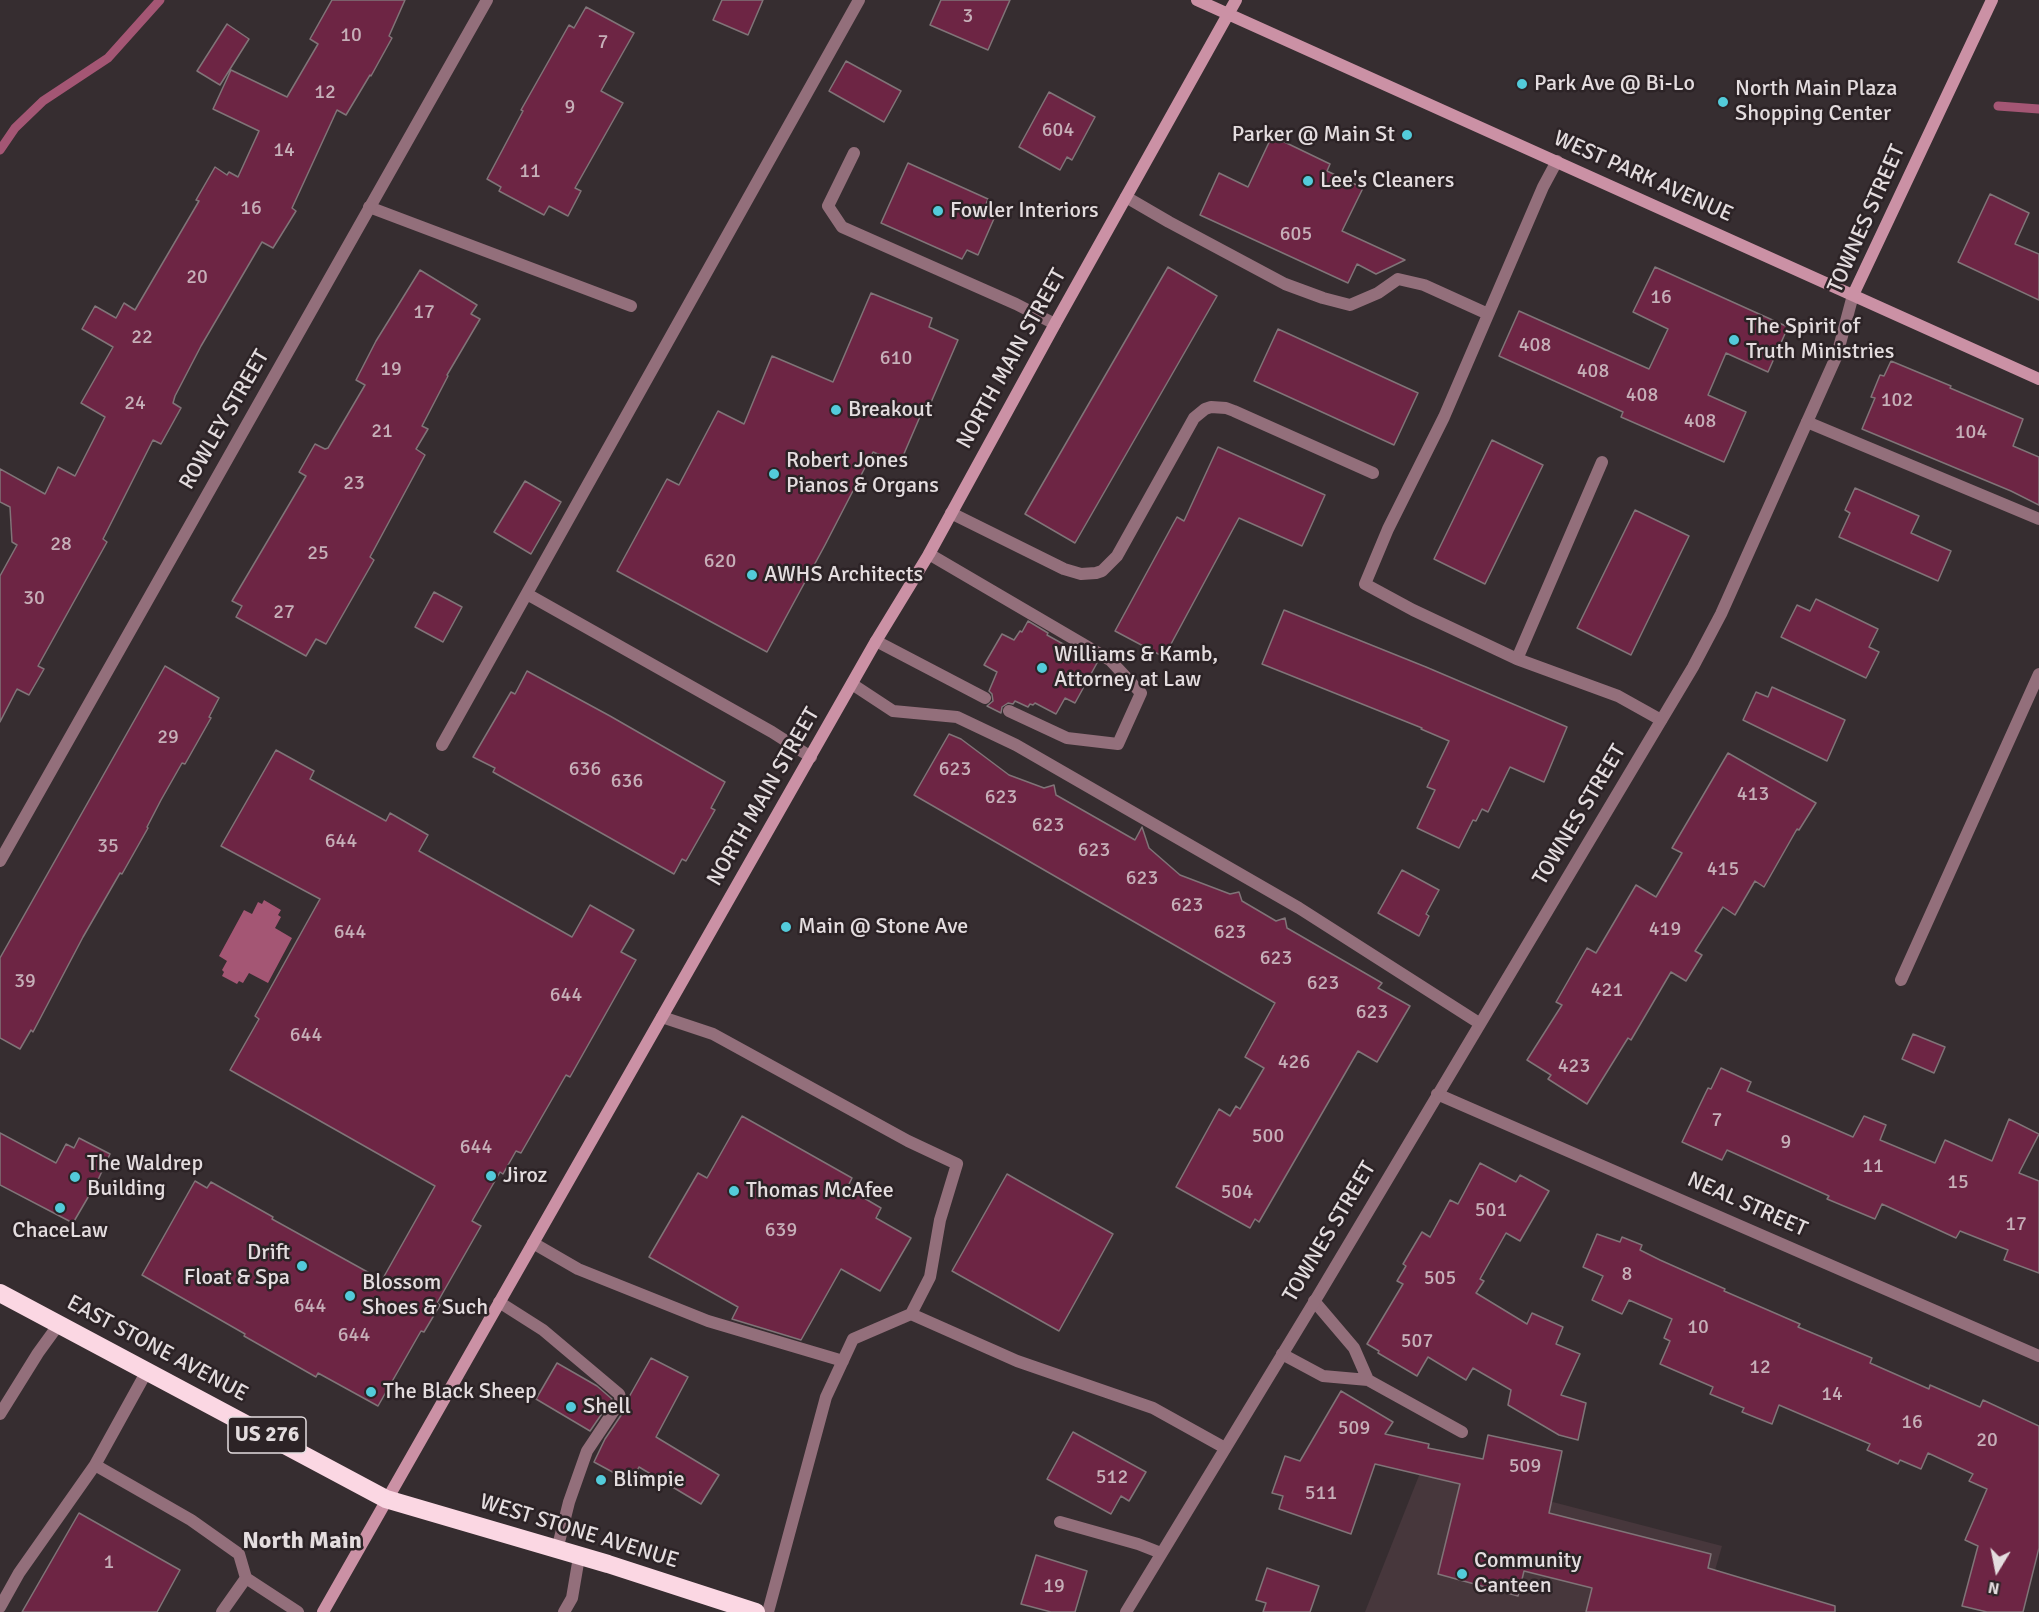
<!DOCTYPE html>
<html>
<head>
<meta charset="utf-8">
<style>
  body { margin:0 }
  #map { position:relative; width:2039px; height:1612px; overflow:hidden; background:#362d30; font-family:Signika,sans-serif }
  canvas { display:block }
  .north { position:absolute; left:1967px; top:1540px; width:60px; height:60px; -webkit-text-stroke:4px #2c2326; paint-order:stroke; rotate:190deg; font-size:16px; font-weight:700; line-height:24px; text-align:center; color:#e4dddf }
  .north::after { content:''; display:block; margin:auto; width:21px; height:27px; background:#e4dddf; clip-path:polygon(50% 0,100% 100%,50% 72%,0 100%) }
</style>
</head>
<body>
<div id="map">
<canvas width="2039" height="1612"></canvas>
<div class="north">N</div>
</div>
<script>
const context = document.querySelector('canvas').getContext('2d');
context.lineJoin = 'round';
function fill(path, color) { context.fillStyle = color; context.fill(path, 'evenodd'); }
const poly = rows => new Path2D(rows.map(r => 'M' + r).join(''));
function strokePath(path, color, width, dash) { context.strokeStyle = color; context.lineWidth = width; context.lineCap = dash ? 'butt' : 'round'; context.setLineDash(dash || []); context.stroke(path); }
function drawText(font, color, halo, rows, align = 'center') {
  context.font = font + ' Signika,sans-serif'; context.lineWidth = 5; context.setLineDash([]); context.textBaseline = 'middle'; context.strokeStyle = halo; context.fillStyle = color; for (const [text, x, y, turn = 0] of rows) {
    context.save(); context.translate(x, y); context.rotate((+turn || 0) * Math.PI / 180); context.textAlign = isNaN(turn) ? turn : align; if (halo) context.strokeText(text, 0, 0); context.fillText(text, 0, 0); context.restore();
  }
}
const built = poly([
  [1422,1468,1722,1546,1703,1612,1365,1612]
]);
const water = poly([
  [264,900,281,910,278,915,281,917,275,928,292,938,268,983,249,973,243,983,239,981,237,984,222,976,224,972,222,970,227,961,219,956,244,910,252,914,258,902,262,904]
]);
const stream = poly([
  [1998,106,2039,109],
  [0,150,15,128,43,101,108,58,160,0]
]);
const building = poly([
  [332,0,405,0,389,36,392,38,371,76,370,75,346,115,337,110,292,208,296,211,273,248,262,242,201,346,175,396,173,403,181,408,161,444,153,440,103,539,107,542,38,666,44,669,29,695,17,689,0,722,0,576,17,545,12,542,10,507,0,502,0,469,45,494,58,467,75,476,105,417,81,403,113,347,82,329,95,306,116,318,124,303,135,310,199,201,196,200,215,167,227,175,229,172,238,177,259,131,213,109,231,70,287,97,318,44,310,39,332,0],
  [722,0,763,0,748,35,713,20,722,0],
  [941,0,1010,0,988,50,930,25,941,0],
  [586,7,634,33,601,91,623,103,575,188,581,191,568,216,549,206,544,215,499,191,501,187,487,179,523,111,521,110,569,25,574,28,586,7],
  [227,24,249,39,220,85,197,71,227,24],
  [846,61,901,91,884,122,829,91,846,61],
  [1049,92,1095,117,1072,160,1067,157,1060,170,1019,147,1049,92],
  [1272,136,1330,164,1327,171,1363,188,1342,231,1405,260,1376,274,1357,264,1348,283,1200,215,1219,173,1248,187,1272,136],
  [908,163,988,199,984,209,996,214,978,255,967,250,962,259,881,223,908,163],
  [1990,194,2029,213,2015,244,2039,254,2039,300,1958,262,1990,194],
  [1168,267,1217,296,1075,543,1025,514,1168,267],
  [1655,267,1788,327,1768,372,1726,353,1708,395,1746,412,1724,462,1621,417,1623,412,1499,356,1519,311,1649,369,1668,329,1633,312,1655,267],
  [420,270,477,305,471,314,480,319,447,375,448,376,422,426,428,429,416,449,425,455,370,557,374,560,326,644,316,639,306,656,236,617,242,606,232,601,306,476,299,472,315,444,325,449,328,448,365,385,356,380,376,341,420,270],
  [871,293,932,318,929,327,958,340,929,407,925,405,900,463,873,452,825,545,767,652,617,571,667,479,679,485,718,411,744,424,772,356,833,382,871,293],
  [1278,329,1418,393,1394,445,1254,381,1278,329],
  [1891,361,1951,386,1950,388,2023,419,2013,446,2039,457,2039,505,2011,491,1862,429,1875,398,1871,397,1880,375,1884,376,1891,361],
  [1492,440,1543,465,1485,584,1434,559,1492,440],
  [1218,447,1325,495,1302,546,1239,518,1164,657,1115,631,1177,517,1184,521,1218,447],
  [525,481,561,502,531,554,494,532,525,481],
  [1855,488,1919,516,1911,533,1951,551,1938,581,1839,537,1850,513,1845,510,1855,488],
  [1635,510,1689,536,1631,655,1577,628,1635,510],
  [434,592,462,607,443,642,415,627,434,592],
  [1816,599,1878,629,1869,647,1879,652,1866,678,1781,637,1797,605,1810,611,1816,599],
  [1284,610,1426,667,1567,727,1544,782,1510,767,1488,812,1482,809,1476,821,1473,820,1459,848,1417,828,1435,790,1427,787,1449,741,1421,729,1422,728,1262,664,1284,610],
  [1028,621,1048,633,1047,635,1097,663,1075,703,1065,698,1056,714,1035,703,1033,705,1030,704,1028,707,1015,701,1013,704,1008,703,1002,707,1001,713,987,706,993,701,992,694,989,691,997,672,984,665,1002,634,1014,640,1020,631,1022,632,1028,621],
  [165,666,219,698,209,717,211,718,185,764,182,763,161,800,147,827,148,828,122,874,120,873,83,937,33,1032,31,1030,20,1049,0,1038,0,958,165,666],
  [527,671,610,716,725,782,711,808,715,810,686,861,682,859,674,874,493,772,495,768,473,757,511,692,515,694,527,671],
  [1772,687,1845,720,1827,761,1743,720,1756,692,1768,697,1772,687],
  [949,734,961,739,1009,775,1044,788,1054,785,1056,795,1135,840,1142,827,1149,848,1180,875,1230,894,1239,892,1242,901,1276,921,1285,918,1287,928,1382,983,1378,988,1410,1006,1377,1062,1358,1051,1259,1222,1255,1219,1250,1228,1176,1187,1219,1109,1230,1116,1236,1106,1240,1109,1264,1068,1245,1057,1275,1003,914,795,949,734],
  [276,750,314,771,310,779,386,821,390,813,428,835,419,851,572,937,590,905,634,930,621,952,636,960,570,1077,566,1075,521,1153,516,1151,503,1174,500,1172,472,1221,481,1226,437,1303,440,1305,424,1332,421,1331,378,1406,318,1373,316,1377,244,1336,245,1334,142,1275,195,1181,207,1188,211,1182,273,1217,272,1219,382,1280,435,1186,230,1070,259,1019,255,1016,320,899,221,846,276,750],
  [1728,753,1816,803,1799,830,1797,829,1764,887,1755,881,1735,915,1723,907,1695,951,1702,955,1686,981,1671,972,1631,1040,1628,1038,1587,1104,1548,1079,1551,1075,1527,1060,1562,1005,1556,1002,1587,948,1596,953,1636,885,1656,897,1682,853,1672,848,1728,753],
  [1402,870,1439,890,1426,914,1429,916,1419,936,1378,913,1402,870],
  [1913,1034,1945,1047,1934,1073,1902,1059,1913,1034],
  [1721,1068,1751,1082,1747,1091,1853,1137,1864,1116,1886,1125,1880,1140,1935,1163,1945,1140,1992,1161,2009,1119,2039,1134,2019,1173,2039,1181,2039,1273,2004,1260,2008,1250,1960,1231,1956,1238,1882,1204,1875,1219,1827,1199,1829,1196,1727,1150,1722,1160,1682,1142,1708,1088,1711,1089,1721,1068],
  [742,1116,852,1178,847,1188,881,1208,876,1218,911,1238,880,1291,841,1269,801,1340,732,1319,738,1307,649,1257,698,1173,707,1178,742,1116],
  [0,1133,56,1163,66,1144,74,1148,79,1138,110,1154,97,1182,73,1223,0,1185,0,1133],
  [1480,1163,1516,1182,1520,1175,1549,1191,1520,1241,1506,1233,1480,1279,1484,1281,1476,1293,1527,1324,1532,1313,1563,1327,1556,1344,1580,1354,1561,1395,1586,1403,1578,1440,1559,1435,1508,1405,1511,1390,1473,1368,1466,1380,1428,1357,1417,1376,1378,1353,1379,1351,1367,1344,1403,1284,1397,1281,1406,1266,1403,1264,1422,1232,1430,1237,1450,1200,1458,1204,1480,1163],
  [1007,1174,1113,1234,1059,1331,952,1271,1007,1174],
  [1597,1234,1620,1242,1622,1237,1642,1245,1640,1250,1660,1260,1725,1289,1724,1291,1800,1324,1798,1327,1872,1358,1870,1363,1929,1389,1930,1385,1980,1407,1983,1400,2039,1426,2039,1548,2023,1612,1987,1612,1962,1606,1978,1546,1965,1540,1987,1489,1969,1481,1973,1474,1928,1453,1921,1469,1900,1460,1898,1464,1867,1450,1870,1444,1779,1405,1772,1424,1742,1412,1744,1408,1710,1394,1713,1387,1660,1364,1670,1341,1664,1338,1672,1319,1629,1300,1622,1314,1592,1300,1603,1276,1583,1267,1597,1234],
  [651,1358,688,1377,656,1437,719,1475,701,1504,639,1467,631,1482,594,1462,605,1439,628,1405,629,1397,651,1358],
  [557,1363,597,1386,612,1399,590,1431,536,1399,557,1363],
  [1341,1391,1393,1422,1385,1434,1429,1444,1428,1448,1483,1459,1488,1435,1562,1451,1549,1513,1711,1554,1708,1568,1835,1606,1835,1612,1586,1612,1592,1588,1524,1571,1518,1596,1438,1574,1460,1484,1375,1464,1351,1534,1279,1509,1283,1496,1272,1493,1285,1456,1300,1461,1341,1391],
  [1073,1432,1146,1472,1129,1501,1121,1496,1111,1514,1047,1479,1073,1432],
  [79,1513,180,1570,157,1612,22,1612,79,1513],
  [1036,1555,1087,1571,1075,1612,1051,1612,1021,1604,1036,1555],
  [1267,1568,1319,1586,1310,1612,1263,1612,1266,1603,1256,1600,1267,1568]
]);
const lane = poly([
  [854,153,828,206,842,227,1016,304,1055,324],
  [1557,161,1543,187,1444,417,1388,529,1365,584,1413,610,1517,659,1618,696,1661,720],
  [1126,197,1169,222,1285,284,1323,298,1350,305,1378,293,1398,279,1424,285,1488,314],
  [369,207,631,306],
  [1807,422,2039,519],
  [929,554,1110,660,1141,693,1118,744,1067,738,1009,711],
  [527,594,772,732,811,757],
  [876,641,985,698],
  [1517,659,1602,462],
  [852,684,893,711,957,717,1016,745,1299,908,1479,1023],
  [442,745,859,0],
  [1901,980,2039,674],
  [662,1017,713,1034,908,1141,957,1164,940,1220,930,1277,911,1314,853,1339,826,1397,768,1612],
  [533,1243,578,1269,708,1321,843,1361],
  [1314,1301,1354,1348,1368,1380,1462,1432],
  [499,1302,543,1330,619,1394,621,1400,587,1451,569,1502,557,1550],
  [911,1314,1017,1361,1153,1408,1225,1448],
  [1282,1354,1323,1376,1368,1380],
  [0,1414,38,1353,59,1324],
  [95,1465,191,1520,239,1554,246,1578],
  [1060,1522,1138,1544,1161,1553],
  [0,1607,19,1573,95,1465,147,1371],
  [222,1612,246,1578,298,1612],
  [564,1612,572,1598,579,1557]
]);
const street = poly([
  [951,513,1064,569,1081,574,1096,573,1102,571,1117,556,1194,418,1205,409,1211,407,1226,408,1234,411,1373,473],
  [0,861,487,0],
  [1437,1094,2039,1356],
  [1126,1612,1319,1294,1693,667,1721,614,1837,355,1853,295]
]);
const secondary = poly([
  [1197,0,2039,379],
  [1853,295,1992,0],
  [323,1612,876,641,929,554,1055,324,1236,0]
]);
const highway = poly([
  [0,1293,386,1499,608,1564,756,1612]
]);
const markers = [
  [1522,84,6,"#53cbda"],
  [1723,102,6,"#53cbda"],
  [1407,135,6,"#53cbda"],
  [1308,181,6,"#53cbda"],
  [938,211,6,"#53cbda"],
  [1734,340,6,"#53cbda"],
  [836,410,6,"#53cbda"],
  [774,474,6,"#53cbda"],
  [752,575,6,"#53cbda"],
  [1042,668,6,"#53cbda"],
  [786,927,6,"#53cbda"],
  [491,1176,6,"#53cbda"],
  [75,1177,6,"#53cbda"],
  [734,1191,6,"#53cbda"],
  [60,1208,6,"#53cbda"],
  [302,1266,6,"#53cbda"],
  [350,1296,6,"#53cbda"],
  [371,1392,6,"#53cbda"],
  [571,1407,6,"#53cbda"],
  [601,1480,6,"#53cbda"],
  [1462,1574,6,"#53cbda"]
];
const numberNames = [
  ["3",968,17],
  ["10",351,36],
  ["7",603,43],
  ["12",325,93],
  ["9",570,108],
  ["604",1058,131],
  ["14",284,151],
  ["11",530,172],
  ["16",251,209],
  ["605",1296,235],
  ["20",197,278],
  ["16",1661,298],
  ["17",424,313],
  ["22",142,338],
  ["408",1535,346],
  ["610",896,359],
  ["19",391,370],
  ["408",1593,372],
  ["408",1642,396],
  ["102",1897,401],
  ["24",135,404],
  ["408",1700,422],
  ["21",382,432],
  ["104",1971,433],
  ["23",354,484],
  ["28",61,545],
  ["25",318,554],
  ["620",720,562],
  ["30",34,599],
  ["27",284,613],
  ["29",168,738],
  ["636",585,770],
  ["623",955,770],
  ["636",627,782],
  ["413",1753,795],
  ["623",1001,798],
  ["623",1048,826],
  ["644",341,842],
  ["35",108,847],
  ["623",1094,851],
  ["415",1723,870],
  ["623",1142,879],
  ["623",1187,906],
  ["419",1665,930],
  ["644",350,933],
  ["623",1230,933],
  ["623",1276,959],
  ["39",25,982],
  ["623",1323,984],
  ["421",1607,991],
  ["644",566,996],
  ["623",1372,1013],
  ["644",306,1036],
  ["426",1294,1063],
  ["423",1574,1067],
  ["7",1717,1121],
  ["500",1268,1137],
  ["9",1786,1143],
  ["644",476,1148],
  ["11",1873,1167],
  ["15",1958,1183],
  ["504",1237,1193],
  ["501",1491,1211],
  ["17",2016,1225],
  ["639",781,1231],
  ["8",1627,1275],
  ["505",1440,1279],
  ["644",310,1307],
  ["10",1698,1328],
  ["644",354,1336],
  ["507",1417,1342],
  ["12",1760,1368],
  ["14",1832,1395],
  ["16",1912,1423],
  ["509",1354,1429],
  ["20",1987,1441],
  ["509",1525,1467],
  ["512",1112,1478],
  ["511",1321,1494],
  ["1",109,1563],
  ["19",1054,1587]
];
const shields = [
  [267,1435,78]
];
const shieldNames = [
  ["US 276",267,1435]
];
const poiNames = [
  ["Park Ave @ Bi-Lo",1534,84],
  ["North Main Plaza",1735,89],
  ["Shopping Center",1735,114],
  ["Parker @ Main St",1395,135,"right"],
  ["Lee's Cleaners",1320,181],
  ["Fowler Interiors",950,211],
  ["The Spirit of",1746,327],
  ["Truth Ministries",1746,352],
  ["Breakout",848,410],
  ["Robert Jones",786,461],
  ["Pianos & Organs",786,486],
  ["AWHS Architects",764,575],
  ["Williams & Kamb,",1054,655],
  ["Attorney at Law",1054,680],
  ["Main @ Stone Ave",798,927],
  ["The Waldrep",87,1164],
  ["Building",87,1189],
  ["Jiroz",503,1176],
  ["Thomas McAfee",746,1191],
  ["ChaceLaw",60,1231,"center"],
  ["Drift",290,1253,"right"],
  ["Float & Spa",290,1278,"right"],
  ["Blossom",362,1283],
  ["Shoes & Such",362,1308],
  ["The Black Sheep",383,1392],
  ["Shell",583,1407],
  ["Blimpie",613,1480],
  ["Community",1474,1561],
  ["Canteen",1474,1586]
];
const streetNames = [
  ["WEST PARK AVENUE",1643,177,24],
  ["TOWNES STREET",1867,219,-66],
  ["NORTH MAIN STREET",1012,359,-61],
  ["ROWLEY STREET",225,420,-60],
  ["NORTH MAIN STREET",764,797,-60],
  ["TOWNES STREET",1580,815,-59],
  ["NEAL STREET",1747,1205,24],
  ["TOWNES STREET",1330,1232,-59],
  ["EAST STONE AVENUE",157,1349,28],
  ["WEST STONE AVENUE",579,1532,17]
];
const neighbourhoodNames = [
  ["North Main",302,1542]
];
fill(built, '#47373c');
fill(water, '#a45674');
strokePath(stream, '#a45674', 9);
fill(building, '#6d2544');
strokePath(building, '#807478', 1.5);
strokePath(lane, '#936f7b', 12);
strokePath(street, '#936f7b', 12);
strokePath(secondary, '#cb91a5', 12);
strokePath(highway, '#fbd7e3', 18);
for (const [x, y, r, color] of markers) { const dot = new Path2D(); dot.arc(x, y, r, 0, 2 * Math.PI); context.fillStyle = color; context.fill(dot); strokePath(dot, '#2c2326', 2); }
drawText('20px', '#c6afb8', null, numberNames);
for (const [x, y, w] of shields) { const box = new Path2D(); box.roundRect(x - w / 2, y - 18, w, 36, 4.5); context.fillStyle = '#2c2326'; context.fill(box); strokePath(box, '#e4dddf', 1.5); }
drawText('bold 21px', '#e4dddf', null, shieldNames);
drawText('22px', '#e4dddf', '#2c2326', poiNames, 'left');
drawText('22px', '#e4dddf', '#2c2326', streetNames);
drawText('bold 24px', '#e4dddf', '#2c2326', neighbourhoodNames);
</script>
</body>
</html>
